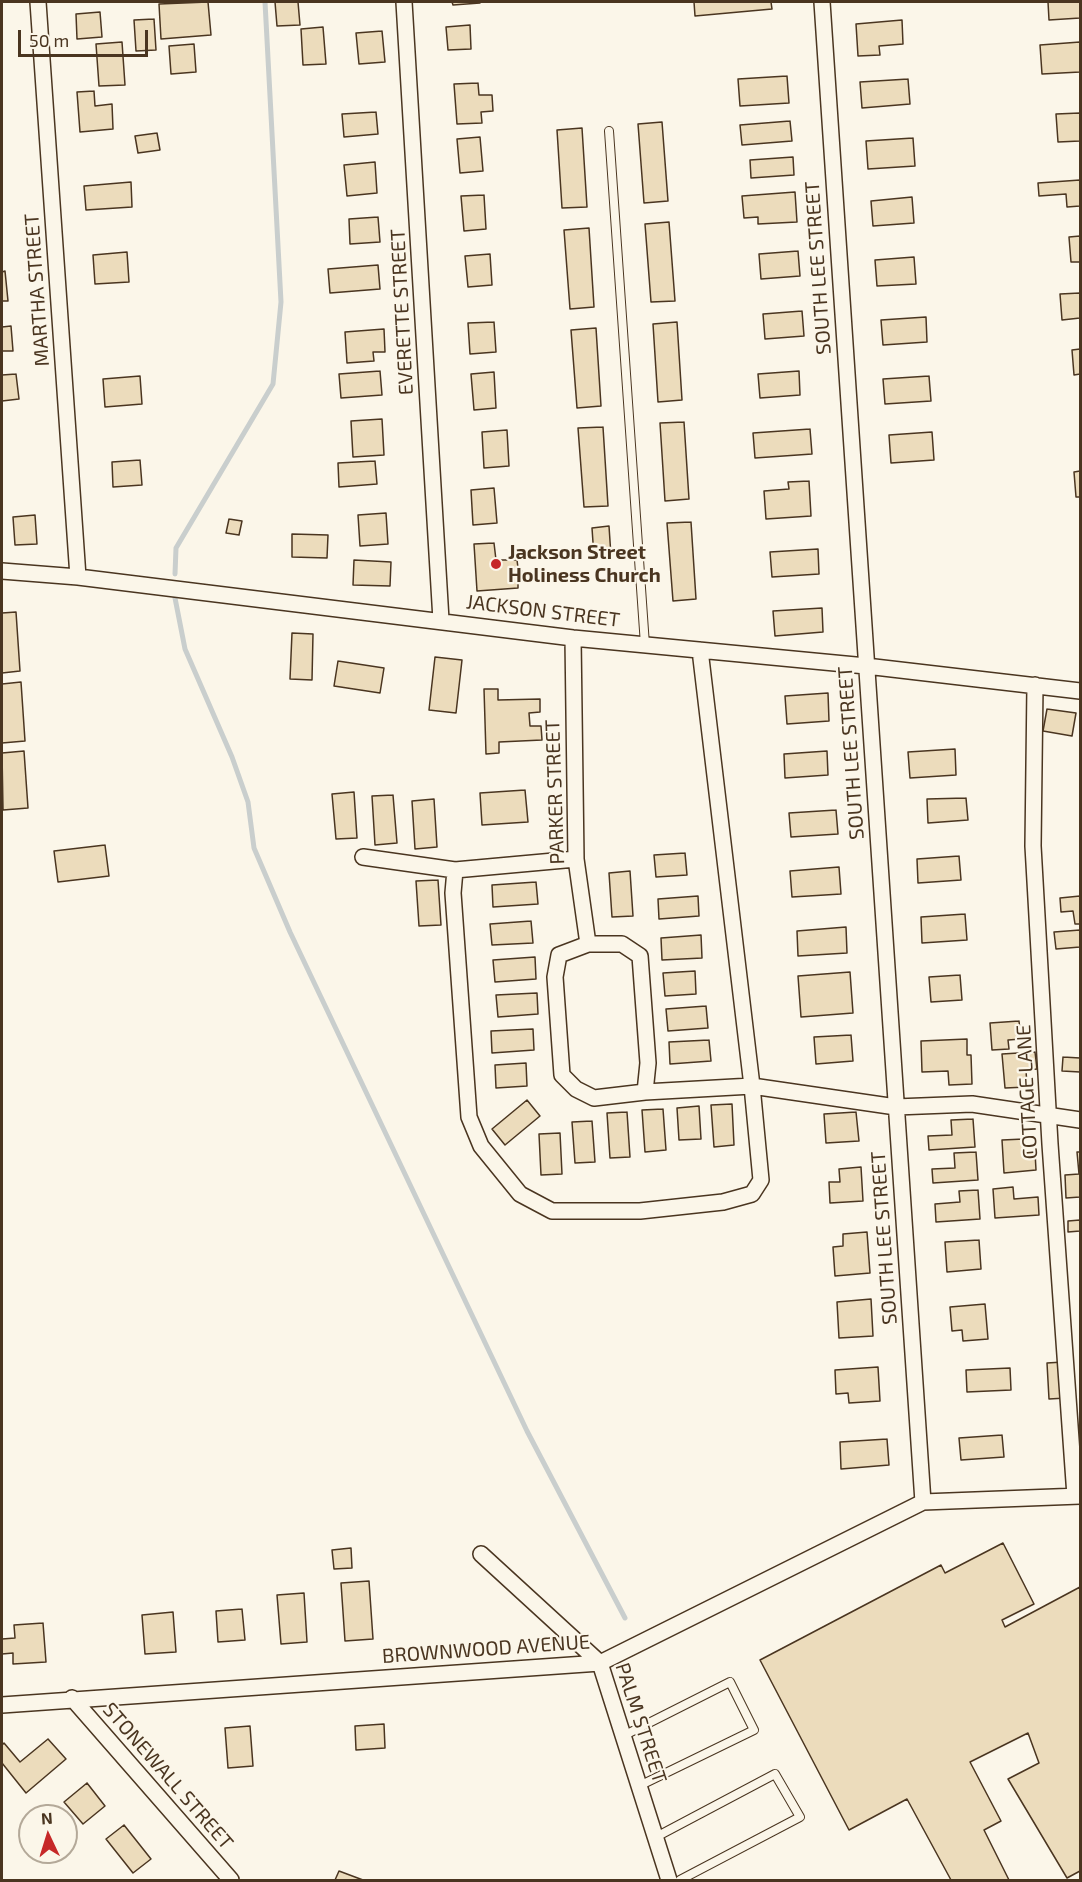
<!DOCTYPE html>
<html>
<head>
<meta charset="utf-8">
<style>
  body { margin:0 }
  #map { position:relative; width:1082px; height:1882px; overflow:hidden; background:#fbf6e9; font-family:"Exo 2",sans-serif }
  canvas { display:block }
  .frame { position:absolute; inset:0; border:3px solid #4a3520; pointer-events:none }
  .north { position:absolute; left:18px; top:1804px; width:60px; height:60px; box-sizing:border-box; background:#fbf6e9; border:2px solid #b4a999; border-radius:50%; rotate:356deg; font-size:16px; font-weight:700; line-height:24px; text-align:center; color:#4a3520 }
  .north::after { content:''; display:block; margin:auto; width:21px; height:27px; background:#c62828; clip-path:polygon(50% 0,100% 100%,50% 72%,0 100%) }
  .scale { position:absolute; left:18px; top:30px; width:130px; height:27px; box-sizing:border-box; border:3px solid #4a3520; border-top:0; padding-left:8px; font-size:18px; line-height:21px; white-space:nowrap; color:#4a3520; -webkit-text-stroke:4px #fbf6e9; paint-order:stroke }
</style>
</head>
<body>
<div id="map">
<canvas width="1082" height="1882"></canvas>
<div class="frame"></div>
<div class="north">N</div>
<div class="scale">50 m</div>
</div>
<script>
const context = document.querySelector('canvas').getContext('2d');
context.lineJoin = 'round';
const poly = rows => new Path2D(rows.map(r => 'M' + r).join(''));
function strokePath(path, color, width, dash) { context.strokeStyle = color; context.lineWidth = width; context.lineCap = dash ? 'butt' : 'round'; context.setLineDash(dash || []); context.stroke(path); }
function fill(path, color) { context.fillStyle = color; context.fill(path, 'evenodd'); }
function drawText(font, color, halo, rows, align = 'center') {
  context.font = font + ' "Exo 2",sans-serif'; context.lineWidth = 4.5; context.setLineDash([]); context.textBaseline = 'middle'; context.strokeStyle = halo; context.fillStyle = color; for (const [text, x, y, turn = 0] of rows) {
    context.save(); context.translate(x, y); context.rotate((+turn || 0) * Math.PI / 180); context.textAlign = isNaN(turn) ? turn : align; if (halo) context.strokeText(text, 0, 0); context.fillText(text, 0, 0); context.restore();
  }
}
const stream = poly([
  [175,574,176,548,273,384,281,302,265,2],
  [175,598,185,649,232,757,248,802,254,848,290,932,527,1431,625,1618]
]);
const building = poly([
  [208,2,211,35,161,39,159,4,208,2],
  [275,2,298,2,300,25,277,26,275,2],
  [452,2,480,2,480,3,453,5,452,2],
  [694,2,771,2,772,9,695,16,694,2],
  [1048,2,1080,2,1080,18,1049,20,1048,2],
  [100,12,102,37,77,39,76,14,100,12],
  [154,19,156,50,136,51,134,20,154,19],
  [902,20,903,44,879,46,880,55,858,56,856,24,902,20],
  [470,25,471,49,448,50,446,27,470,25],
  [323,27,326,64,303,65,301,29,323,27],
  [382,31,385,62,359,64,356,33,382,31],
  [122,42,125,85,99,86,96,44,122,42],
  [1080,42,1080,72,1042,74,1040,45,1080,42],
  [194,44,196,72,171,74,169,46,194,44],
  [787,76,789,103,740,106,738,79,787,76],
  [908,79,910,104,862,108,860,82,908,79],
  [478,83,479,95,492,95,493,111,481,112,482,123,457,124,454,84,478,83],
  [94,91,95,106,112,104,113,129,80,132,77,92,94,91],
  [376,112,378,134,344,137,342,114,376,112],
  [1080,113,1080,141,1058,142,1056,114,1080,113],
  [790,121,792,141,742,145,740,125,790,121],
  [662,122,668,201,644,203,638,124,662,122],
  [582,128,587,207,562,208,557,130,582,128],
  [157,133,160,150,138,153,135,136,157,133],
  [480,137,483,171,460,173,457,139,480,137],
  [913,138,915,166,868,169,866,141,913,138],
  [793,157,794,175,751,178,750,160,793,157],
  [375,162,377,193,347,196,344,165,375,162],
  [1080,180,1080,206,1067,207,1066,194,1039,196,1038,183,1080,180],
  [131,182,132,207,86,210,84,186,131,182],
  [795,192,797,222,758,224,758,217,744,218,742,196,795,192],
  [484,195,486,229,464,231,461,196,484,195],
  [912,197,914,223,873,226,871,201,912,197],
  [378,217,380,242,350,244,349,219,378,217],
  [669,222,675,301,651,302,645,224,669,222],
  [589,228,594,307,570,309,564,230,589,228],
  [1080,236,1080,262,1071,262,1069,237,1080,236],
  [798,251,800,276,761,279,759,254,798,251],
  [127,252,129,282,95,284,93,255,127,252],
  [490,254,492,285,468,287,465,256,490,254],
  [914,257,916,284,877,286,875,260,914,257],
  [378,265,380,289,330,293,328,269,378,265],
  [5,271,8,301,2,301,2,272,5,271],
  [1080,293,1080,318,1062,320,1060,294,1080,293],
  [802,311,804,336,765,339,763,314,802,311],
  [926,317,927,342,883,345,881,320,926,317],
  [494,322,496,352,470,354,468,323,494,322],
  [677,322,682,400,658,402,653,324,677,322],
  [11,326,13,351,2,351,2,327,11,326],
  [596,328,601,406,577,408,571,330,596,328],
  [384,329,385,352,373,352,374,361,347,363,345,332,384,329],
  [1080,349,1080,374,1074,375,1072,350,1080,349],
  [380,371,382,395,341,398,339,374,380,371],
  [799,371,800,395,760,398,758,374,799,371],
  [494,372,496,408,474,410,471,374,494,372],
  [16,374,19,399,2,401,2,375,16,374],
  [140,376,142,404,105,407,103,379,140,376],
  [929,376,931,401,885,404,883,379,929,376],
  [382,419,384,455,353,457,351,421,382,419],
  [684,422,689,499,665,501,660,423,684,422],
  [603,427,608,506,584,507,578,428,603,427],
  [810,429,812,454,755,458,753,433,810,429],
  [507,430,509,466,484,468,482,432,507,430],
  [932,432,934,460,891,463,889,435,932,432],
  [140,460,142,485,113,487,112,462,140,460],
  [375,461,377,484,339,487,338,463,375,461],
  [1080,471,1080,497,1076,497,1074,472,1080,471],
  [809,481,811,516,766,519,764,491,789,489,788,482,809,481],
  [494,488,497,523,473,525,471,490,494,488],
  [386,513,388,544,360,546,358,515,386,513],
  [35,515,37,544,15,545,13,517,35,515],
  [229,519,242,521,239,535,226,533,229,519],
  [691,522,696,599,673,601,667,523,691,522],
  [609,526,611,556,594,557,592,528,609,526],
  [292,534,328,535,327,558,292,557,292,534],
  [494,543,496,560,517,560,518,568,521,568,523,580,518,580,518,588,477,591,474,544,494,543],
  [818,549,819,574,772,577,770,552,818,549],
  [354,560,391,562,390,586,353,585,354,560],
  [822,608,823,632,775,636,773,611,822,608],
  [16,612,20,671,2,673,2,613,16,612],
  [292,633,313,634,312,680,290,679,292,633],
  [435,657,462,660,456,713,429,710,435,657],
  [338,661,384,668,380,693,334,686,338,661],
  [21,682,25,741,2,743,2,684,21,682],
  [484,689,498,689,498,700,540,699,540,712,529,713,530,726,541,726,542,740,499,742,499,753,486,754,484,689],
  [828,693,829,721,787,724,785,696,828,693],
  [1047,709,1076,713,1072,736,1043,731,1047,709],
  [955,749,956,775,910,778,908,752,955,749],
  [24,751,28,808,3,810,2,753,24,751],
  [827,751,828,775,785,778,784,754,827,751],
  [525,790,528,822,482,825,480,793,525,790],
  [354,792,357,838,336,839,332,794,354,792],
  [393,795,397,843,375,845,372,796,393,795],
  [966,798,968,820,928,823,927,799,966,798],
  [434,799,437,847,415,849,412,801,434,799],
  [836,810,838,834,791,837,789,813,836,810],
  [105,845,109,876,58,882,54,851,105,845],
  [685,853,687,875,656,877,654,855,685,853],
  [959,856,961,880,918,883,917,859,959,856],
  [839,867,841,894,792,897,790,871,839,867],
  [630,871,633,916,612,917,609,873,630,871],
  [438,880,441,925,419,926,416,881,438,880],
  [536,882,538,904,493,907,492,885,536,882],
  [698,896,699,916,659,919,658,899,698,896],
  [1080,896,1080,924,1075,924,1073,911,1061,912,1060,898,1080,896],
  [965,914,967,940,922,943,921,917,965,914],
  [531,921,533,943,492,945,490,924,531,921],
  [846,927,847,953,798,956,797,931,846,927],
  [1080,930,1080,947,1056,949,1054,932,1080,930],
  [701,935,702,958,662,960,661,938,701,935],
  [535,957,536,979,495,982,493,960,535,957],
  [695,971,696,994,665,996,663,973,695,971],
  [850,972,853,1013,801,1017,798,976,850,972],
  [960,975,962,1000,931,1002,929,977,960,975],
  [537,993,538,1014,498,1017,496,995,537,993],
  [706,1006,708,1028,668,1031,666,1009,706,1006],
  [1019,1021,1021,1039,1008,1040,1009,1049,992,1050,990,1023,1019,1021],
  [533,1029,534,1050,492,1053,491,1031,533,1029],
  [851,1035,853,1061,816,1064,814,1037,851,1035],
  [967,1039,967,1055,971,1055,972,1084,949,1085,948,1071,922,1072,921,1041,967,1039],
  [709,1040,711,1061,670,1064,669,1042,709,1040],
  [1035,1052,1037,1069,1026,1070,1027,1087,1005,1088,1002,1054,1035,1052],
  [1063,1057,1080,1058,1080,1072,1062,1071,1063,1057],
  [526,1063,527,1086,496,1088,495,1065,526,1063],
  [527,1100,540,1116,505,1145,492,1129,527,1100],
  [732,1104,734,1145,714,1147,711,1105,732,1104],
  [699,1106,701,1139,679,1140,677,1108,699,1106],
  [663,1109,666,1150,645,1152,642,1110,663,1109],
  [627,1112,630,1157,610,1158,607,1113,627,1112],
  [856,1112,859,1141,826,1143,824,1114,856,1112],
  [973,1119,975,1147,929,1150,928,1136,952,1135,951,1120,973,1119],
  [592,1121,595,1162,575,1163,572,1122,592,1121],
  [560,1133,562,1174,541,1175,539,1134,560,1133],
  [1024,1139,1025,1153,1035,1152,1036,1170,1004,1173,1002,1140,1024,1139],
  [976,1152,978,1180,933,1183,932,1169,955,1168,954,1153,976,1152],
  [1077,1152,1080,1152,1080,1197,1066,1198,1065,1175,1079,1174,1077,1152],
  [861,1167,863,1201,830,1203,829,1182,840,1182,839,1169,861,1167],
  [1013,1187,1014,1199,1038,1197,1039,1215,995,1218,993,1189,1013,1187],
  [978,1190,980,1219,936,1222,935,1204,960,1202,959,1191,978,1190],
  [1080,1220,1080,1231,1068,1232,1068,1221,1080,1220],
  [867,1232,870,1273,835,1276,833,1247,843,1246,843,1234,867,1232],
  [979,1240,981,1269,947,1272,945,1242,979,1240],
  [871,1299,873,1336,839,1338,837,1302,871,1299],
  [985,1304,988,1339,963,1341,962,1330,952,1331,950,1307,985,1304],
  [1063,1362,1066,1398,1049,1399,1047,1363,1063,1362],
  [878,1367,880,1401,849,1403,848,1393,836,1394,835,1370,878,1367],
  [1010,1368,1011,1390,967,1392,966,1370,1010,1368],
  [1002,1435,1004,1457,961,1460,959,1438,1002,1435],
  [887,1439,889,1465,841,1469,840,1442,887,1439],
  [1003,1543,1034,1604,1002,1620,1005,1627,1080,1587,1080,1871,1067,1878,1008,1779,1039,1763,1028,1733,970,1762,1001,1821,984,1830,1009,1880,951,1880,907,1799,849,1830,760,1660,941,1565,945,1573,1003,1543],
  [351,1548,352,1568,334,1569,332,1550,351,1548],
  [369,1581,373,1639,345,1641,341,1583,369,1581],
  [304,1593,307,1642,281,1644,277,1595,304,1593],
  [242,1609,245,1640,218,1642,216,1611,242,1609],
  [173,1612,176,1652,145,1654,142,1615,173,1612],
  [43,1623,46,1662,13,1664,13,1653,2,1654,2,1639,15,1638,14,1625,43,1623],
  [384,1724,385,1748,356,1750,355,1726,384,1724],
  [250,1726,253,1766,228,1768,225,1728,250,1726],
  [48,1739,66,1759,26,1793,2,1763,2,1745,4,1743,20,1762,48,1739],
  [87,1783,105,1806,83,1824,64,1802,87,1783],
  [124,1825,151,1859,133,1873,106,1839,124,1825],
  [339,1871,363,1880,335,1880,339,1871]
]);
const service = poly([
  [609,131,645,645],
  [623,1736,730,1682,754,1730,639,1786],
  [656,1837,775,1774,800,1817,680,1880]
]);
const minor = poly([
  [38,2,78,577],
  [404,2,441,620],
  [822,2,923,1502],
  [2,571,78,577,573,638,866,666,1080,691],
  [573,638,576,859,588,944,559,955,555,977,562,1075,576,1089,594,1098,645,1092,648,1063,640,956,622,944,588,944],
  [1035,685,1033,846,1050,1144,1075,1496],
  [363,857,455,870,576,859],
  [455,870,453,893,469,1117,481,1146,520,1194,552,1211,640,1211,723,1202,752,1194,761,1180,752,1086,700,650],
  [645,1092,752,1086,896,1107,972,1104,1080,1120],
  [481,1554,600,1663,669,1880],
  [72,1698,231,1880],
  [2,1705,600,1663,923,1502,1080,1496]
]);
const markers = [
  [496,564,6,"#c62828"]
];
const streetNames = [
  ["SOUTH LEE STREET",818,268,-94],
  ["MARTHA STREET",37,290,-94],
  ["EVERETTE STREET",402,312,-93],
  ["JACKSON STREET",543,611,7],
  ["SOUTH LEE STREET",851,753,-94],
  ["PARKER STREET",555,792,-92],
  ["COTTAGE LANE",1027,1092,-93],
  ["SOUTH LEE STREET",884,1238,-94],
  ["BROWNWOOD AVENUE",486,1649,-4],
  ["PALM STREET",641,1723,72],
  ["STONEWALL STREET",168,1776,49]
];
const poiNames = [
  ["Jackson Street",508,552],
  ["Holiness Church",508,575]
];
strokePath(stream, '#c9cecd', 5);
fill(building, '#ecdcbc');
strokePath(building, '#4a3520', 1.5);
strokePath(service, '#4a3520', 10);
strokePath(minor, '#4a3520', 18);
strokePath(service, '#fbf6e9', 8);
strokePath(minor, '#fbf6e9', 15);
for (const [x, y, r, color] of markers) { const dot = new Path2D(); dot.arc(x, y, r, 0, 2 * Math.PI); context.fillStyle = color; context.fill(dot); strokePath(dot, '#fbf6e9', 2); }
drawText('20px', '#4a3520', '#fbf6e9', streetNames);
drawText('bold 20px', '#4a3520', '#fbf6e9', poiNames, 'left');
</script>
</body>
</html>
